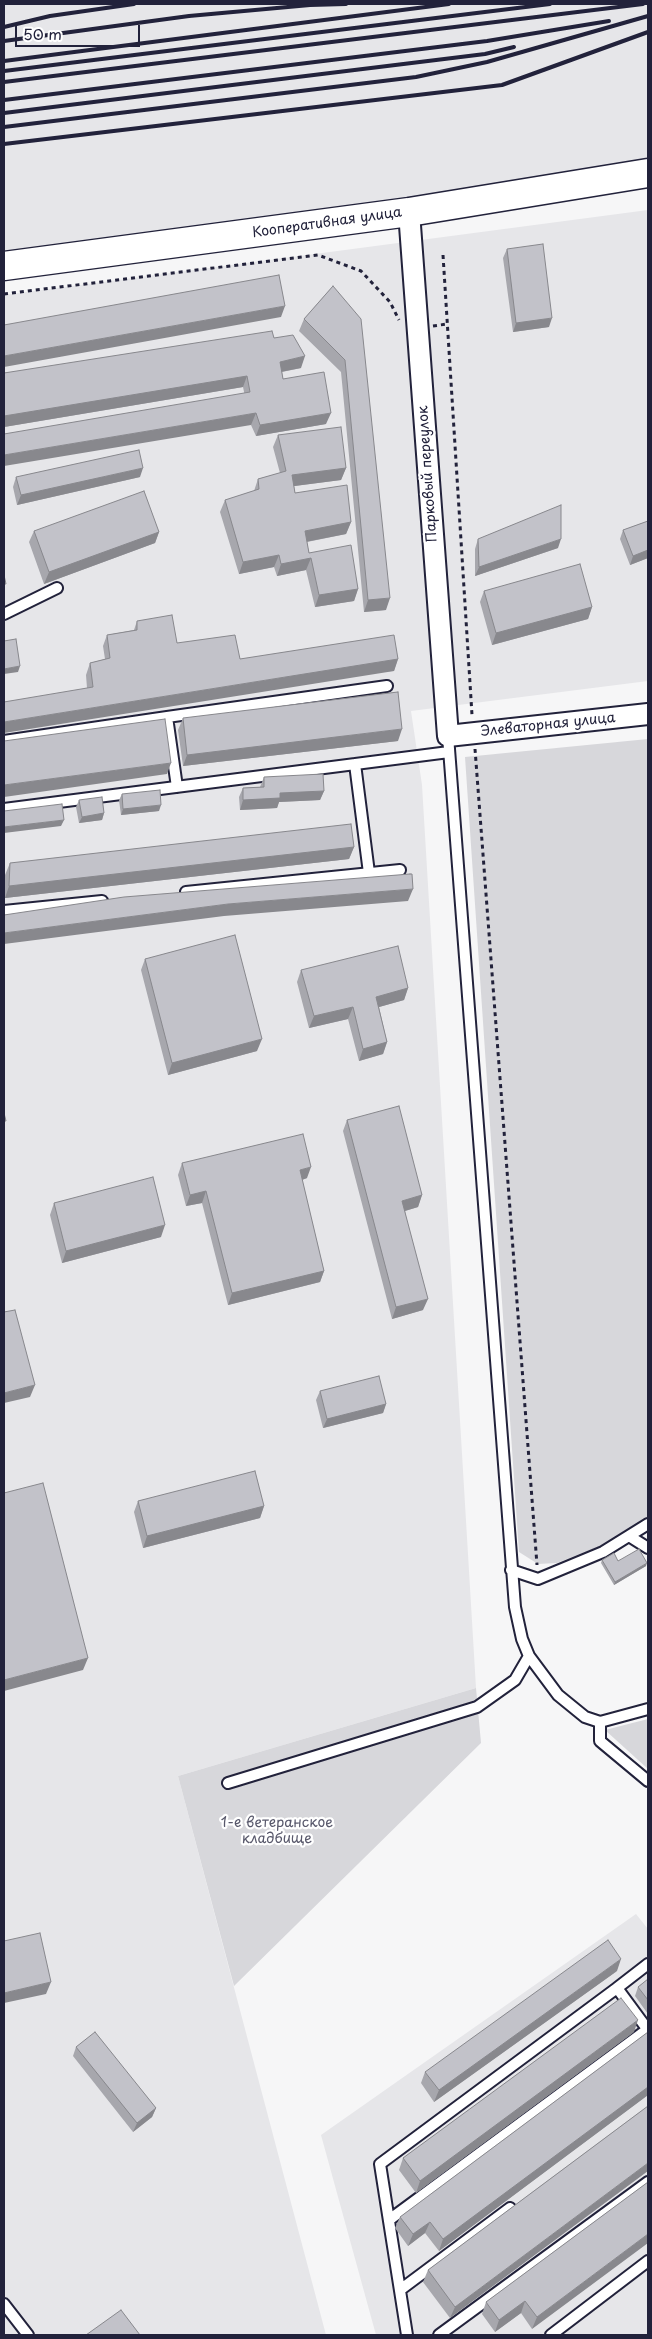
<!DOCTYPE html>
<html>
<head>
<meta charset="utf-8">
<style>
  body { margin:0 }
  #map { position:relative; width:652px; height:2339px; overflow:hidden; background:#f6f6f7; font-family:"Playpen Sans",sans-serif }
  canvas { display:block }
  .frame { position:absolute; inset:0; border:5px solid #22223b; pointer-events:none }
  .scale { position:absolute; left:15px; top:25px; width:125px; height:22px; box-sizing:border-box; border:2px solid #22223b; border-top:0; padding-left:6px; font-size:15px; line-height:18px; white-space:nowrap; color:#22223b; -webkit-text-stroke:4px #fff; paint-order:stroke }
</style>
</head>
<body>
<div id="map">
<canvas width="652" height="2339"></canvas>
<div class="frame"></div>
<div class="scale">50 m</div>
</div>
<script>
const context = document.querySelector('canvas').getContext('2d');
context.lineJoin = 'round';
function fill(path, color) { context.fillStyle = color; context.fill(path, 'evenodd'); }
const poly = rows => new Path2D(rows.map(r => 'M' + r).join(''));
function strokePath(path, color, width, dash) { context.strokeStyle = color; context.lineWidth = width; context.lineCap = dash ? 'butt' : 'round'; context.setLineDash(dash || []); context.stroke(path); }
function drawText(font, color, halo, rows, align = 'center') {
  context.font = font + ' "Playpen Sans",sans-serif'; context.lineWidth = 4.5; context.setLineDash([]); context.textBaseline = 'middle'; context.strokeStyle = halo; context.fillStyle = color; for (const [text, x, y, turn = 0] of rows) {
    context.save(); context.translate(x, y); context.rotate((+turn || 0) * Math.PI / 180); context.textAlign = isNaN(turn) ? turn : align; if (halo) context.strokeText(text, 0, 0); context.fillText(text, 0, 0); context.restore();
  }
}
const built = poly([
  [4,4,648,4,648,168,4,255],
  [648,210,648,681,411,711,422,785,476,1688,178,1776,326,2335,4,2335,4,295],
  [636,1914,648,1929,648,2335,376,2335,321,2135]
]);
const green = poly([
  [648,739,648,1517,603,1545,557,1563,538,1564,519,1552,465,757],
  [476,1688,481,1743,234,1986,178,1776],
  [648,1719,648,1769,605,1730]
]);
const path = poly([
  [443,255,472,715],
  [4,294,318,255,361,271,390,302,399,320],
  [433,326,447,324],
  [475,749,537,1565]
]);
const service = poly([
  [4,614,57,588],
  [448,736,515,1607,522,1639,529,1656,558,1695,585,1717,600,1722,600,1741,648,1781],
  [4,741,167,717],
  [355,764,369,873],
  [177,787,167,717,387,686],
  [4,809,449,752],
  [186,892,400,870],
  [4,911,102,901],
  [629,1536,648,1548],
  [511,1570,538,1579,603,1552,648,1524],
  [600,1722,648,1709],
  [228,1783,477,1707,515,1680,529,1656],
  [648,1964,617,1988,648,2030],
  [389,2220,648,2029],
  [400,2290,510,2208],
  [4,2304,28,2335],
  [407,2335,380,2164,617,1988],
  [439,2335,648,2182],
  [551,2335,648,2261]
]);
const minor = poly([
  [409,212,448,736,648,714]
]);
const secondary = poly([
  [4,266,409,212,648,173]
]);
const rail = poly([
  [4,27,50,16,134,4],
  [4,41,189,16,310,5,346,4],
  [4,61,449,4],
  [4,71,550,4],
  [4,82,643,4],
  [4,100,487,41,609,21],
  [4,113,485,54,514,47],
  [4,127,416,77,487,62,648,16],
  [4,144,502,85,648,32]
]);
const wall = poly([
  [507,249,549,327,513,332,503,258],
  [333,286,386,610,364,612,341,372,299,331,304,319],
  [274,338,301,368,282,372,283,379,326,424,256,436,251,425,243,387,4,427,4,373],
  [278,435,346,468,341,480,294,486,295,493,351,522,346,534,307,542,309,553,358,589,354,601,315,607,306,570,277,576,274,567,239,574,220,512,225,500,254,491,258,479,280,473,273,447],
  [16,477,140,477,17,505,13,487],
  [648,521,648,558,630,565,620,539,623,530],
  [34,531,159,532,155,543,44,584,29,542],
  [478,539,558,548,475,576,475,549],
  [484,591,592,607,588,619,492,645,480,602],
  [137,621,177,643,240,659,398,659,394,671,87,688,86,675,90,663,105,659,103,646,107,635,134,630],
  [183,718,398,741,183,766,178,730],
  [264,777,324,791,320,800,279,802,277,808,240,810,239,797,243,788,260,787],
  [122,794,159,811,121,815,119,800],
  [79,800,104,813,102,820,79,823,76,807],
  [354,847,349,859,5,898,5,875,10,863],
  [145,959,257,1051,168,1075,141,970],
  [301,970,408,988,404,1000,379,1007,387,1042,383,1054,359,1061,348,1019,309,1028,297,982],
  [347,1120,422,1195,418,1207,405,1211,423,1310,392,1319,343,1131],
  [182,1163,307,1178,302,1180,324,1271,320,1282,228,1305,202,1203,186,1206,178,1175],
  [54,1203,161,1237,62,1263,50,1215],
  [320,1391,386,1404,383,1413,323,1428,316,1400],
  [138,1501,264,1506,260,1518,143,1548,134,1512],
  [602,1560,618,1561,646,1566,614,1585,601,1563],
  [617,1971,434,2102,421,2083,425,2072],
  [648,1979,648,2014,635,1996,638,1987],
  [634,2032,416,2193,399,2170,403,2158],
  [648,2032,648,2095,439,2251,425,2233,408,2246,395,2228,400,2217],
  [76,2047,156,2108,152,2117,133,2132,73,2056],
  [648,2106,450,2318,423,2282,428,2270],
  [648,2182,532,2329,521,2313,495,2332,482,2314,486,2302]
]);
const shadedWall = poly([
  [285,306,281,317,4,367,4,356],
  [552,318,549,327,513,332,516,323],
  [305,356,301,368,275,373,280,362],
  [247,376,243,387,4,427,4,416],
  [256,413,251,425,4,466,4,455],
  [331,413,326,424,256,436,260,425],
  [143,468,140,477,17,505,21,495],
  [346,468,341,480,287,487,292,475],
  [351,522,346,534,300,543,305,531],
  [159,532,155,543,44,584,49,572],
  [561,539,558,548,475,576,479,567],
  [648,550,648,558,630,565,633,556],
  [279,555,274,567,239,574,243,562],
  [311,558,306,570,277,576,281,564],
  [358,589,354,601,315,607,319,595],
  [390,598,386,610,364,612,368,600],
  [592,607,588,619,492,645,496,633],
  [398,659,394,671,4,733,4,722],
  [20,666,18,672,4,674,4,669],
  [402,729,398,741,183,766,187,755],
  [171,763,167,774,4,797,4,785],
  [324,791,320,800,279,802,277,808,240,810,243,800,280,793],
  [161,805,159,811,121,815,123,809],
  [104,813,102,820,79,823,82,817],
  [64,820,61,826,4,833,4,827],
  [354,847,349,859,5,898,9,886],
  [413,889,408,901,224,916,4,944,4,933,228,904],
  [408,988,404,1000,372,1009,376,997],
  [353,1007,348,1019,309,1028,314,1016],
  [262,1039,257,1051,168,1075,172,1063],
  [387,1042,383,1054,359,1061,363,1049],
  [311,1167,307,1178,296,1182,300,1170],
  [206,1191,202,1203,186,1206,190,1195],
  [422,1195,418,1207,398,1213,402,1201],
  [165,1225,161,1237,62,1263,66,1251],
  [324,1271,320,1282,228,1305,232,1293],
  [428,1299,423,1310,392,1319,396,1307],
  [35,1385,30,1397,4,1403,4,1393],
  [386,1404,383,1413,323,1428,327,1419],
  [264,1506,260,1518,143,1548,147,1536],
  [647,1563,646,1566,614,1585,615,1582],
  [88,1658,83,1670,4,1691,4,1680],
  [621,1959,617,1971,434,2102,439,2090],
  [51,1982,46,1994,4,2003,4,1993],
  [638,2020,634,2032,416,2193,420,2181],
  [648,2087,648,2095,439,2251,443,2239],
  [156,2108,152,2117,133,2132,137,2123],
  [648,2163,648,2171,450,2318,455,2307],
  [430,2222,425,2233,408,2246,413,2234],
  [648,2234,648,2243,532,2329,537,2317],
  [525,2301,521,2313,495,2332,499,2320]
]);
const building = poly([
  [543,244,552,318,516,323,507,249,543,244],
  [279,275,285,306,4,356,4,325,279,275],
  [333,286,361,319,390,598,368,600,345,360,304,319,333,286],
  [272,331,274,338,293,335,305,356,280,362,283,379,324,372,331,413,260,425,256,413,4,455,4,434,250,392,247,376,4,416,4,373,272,331],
  [341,427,346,468,292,475,295,493,347,485,351,522,305,531,309,553,351,545,358,589,319,595,311,558,281,564,279,555,243,562,225,500,259,489,258,479,286,471,278,435,341,427],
  [139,450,143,468,21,495,16,477,139,450],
  [144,491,159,532,49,572,34,531,144,491],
  [561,505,561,539,479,567,478,539,561,505],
  [648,521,648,550,633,556,623,530,648,521],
  [580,564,592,607,496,633,484,591,580,564],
  [4,575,6,584,4,584,4,575],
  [172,615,177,643,235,635,240,659,394,635,398,659,4,722,4,702,93,687,90,663,110,658,107,635,137,630,137,621,172,615],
  [16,639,20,666,4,669,4,641,16,639],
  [398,692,402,729,187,755,183,718,398,692],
  [165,719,171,763,4,785,4,741,165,719],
  [323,774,324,791,280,793,280,798,243,800,243,788,264,787,264,777,323,774],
  [160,790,161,805,123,809,122,794,160,790],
  [102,797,104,813,82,817,79,800,102,797],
  [62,804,64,820,4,827,4,811,62,804],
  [351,824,354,847,9,886,10,863,351,824],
  [410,874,412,874,413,889,228,904,4,933,4,915,124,897,410,874],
  [235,935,262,1039,172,1063,145,959,235,935],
  [398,946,408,988,376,997,387,1042,363,1049,353,1007,314,1016,301,970,398,946],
  [399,1106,422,1195,402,1201,428,1299,396,1307,347,1120,399,1106],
  [4,1113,6,1121,4,1121,4,1113],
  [303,1134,311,1167,300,1170,324,1271,232,1293,206,1191,190,1195,182,1163,303,1134],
  [153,1177,165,1225,66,1251,54,1203,153,1177],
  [15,1310,35,1385,4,1393,4,1312,15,1310],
  [379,1376,386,1404,327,1419,320,1391,379,1376],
  [255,1471,264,1506,147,1536,138,1501,255,1471],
  [43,1483,88,1658,4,1680,4,1493,43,1483],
  [639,1549,647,1563,615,1582,602,1560,614,1553,618,1561,639,1549],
  [40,1933,51,1982,4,1993,4,1941,40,1933],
  [608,1940,621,1959,439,2090,425,2072,608,1940],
  [648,1979,648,2000,638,1987,648,1979],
  [621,1998,638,2020,420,2181,403,2158,621,1998],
  [95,2032,156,2108,137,2123,76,2047,95,2032],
  [648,2032,648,2087,443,2239,430,2222,413,2234,400,2217,648,2032],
  [648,2106,648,2163,455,2307,428,2270,648,2106],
  [648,2182,648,2234,537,2317,525,2301,499,2320,486,2302,648,2182],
  [121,2310,140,2335,86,2335,121,2310]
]);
const streetNames = [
  ["Кооперативная улица",327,223,-8],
  ["Парковый переулок",428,474,-94],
  ["Элеваторная улица",548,725,-6]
];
const parkNames = [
  ["1-е ветеранское",277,1823],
  ["кладбище",277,1839]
];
fill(built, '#e6e6e9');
fill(green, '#d7d7db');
strokePath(service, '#22223b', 14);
strokePath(minor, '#22223b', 24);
strokePath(secondary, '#22223b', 31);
strokePath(path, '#22223b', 3, [4, 4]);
strokePath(service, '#fff', 10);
strokePath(minor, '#fff', 20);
strokePath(secondary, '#fff', 28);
strokePath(rail, '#22223b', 4);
fill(wall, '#a7a7ad');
fill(shadedWall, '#88888d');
fill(building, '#c2c2c9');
strokePath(building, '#88888d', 1);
drawText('14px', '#22223b', '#fff', streetNames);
drawText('14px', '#58586b', '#fff', parkNames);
</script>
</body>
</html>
